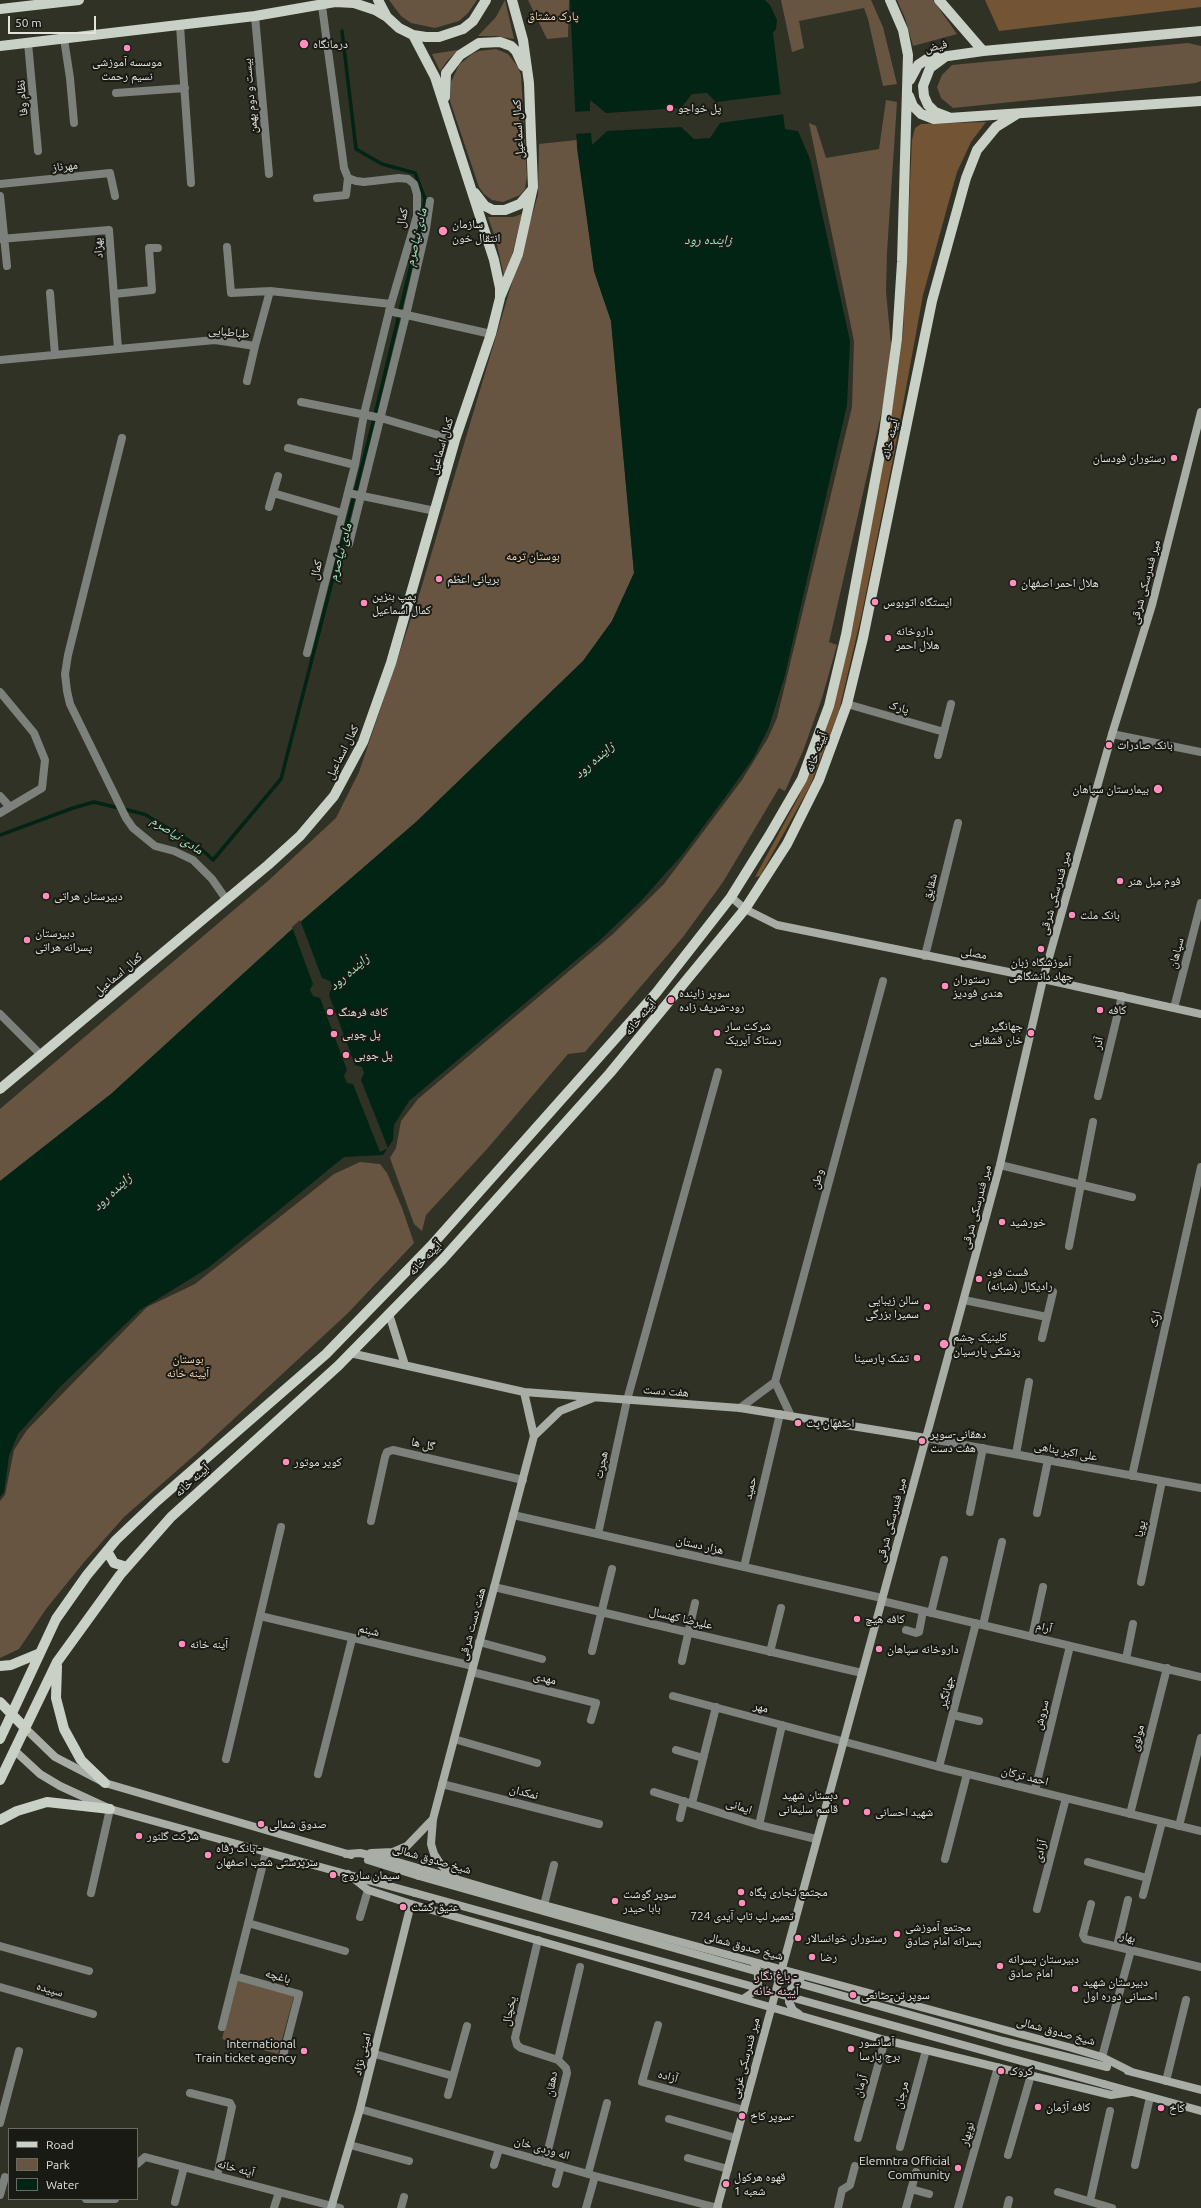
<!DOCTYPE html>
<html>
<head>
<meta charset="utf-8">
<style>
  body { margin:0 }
  #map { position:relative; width:1201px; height:2208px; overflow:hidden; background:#313226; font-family:Ubuntu,sans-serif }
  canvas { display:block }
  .legend { position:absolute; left:8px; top:2128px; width:130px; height:72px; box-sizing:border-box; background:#191a14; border:1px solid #696a64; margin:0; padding:5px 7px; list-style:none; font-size:12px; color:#e2e3db }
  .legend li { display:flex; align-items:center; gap:8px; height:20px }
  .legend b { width:20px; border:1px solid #696a64 }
  .scale { position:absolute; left:8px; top:16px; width:88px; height:18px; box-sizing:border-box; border:2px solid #e2e3db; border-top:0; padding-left:5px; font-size:12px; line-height:14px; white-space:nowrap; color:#e2e3db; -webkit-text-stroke:3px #191a14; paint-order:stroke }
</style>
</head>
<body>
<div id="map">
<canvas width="1201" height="2208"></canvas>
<ul class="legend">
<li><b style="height:5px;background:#c9d1c6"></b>Road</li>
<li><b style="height:11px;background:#685541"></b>Park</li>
<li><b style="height:11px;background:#012415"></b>Water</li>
</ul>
<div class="scale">50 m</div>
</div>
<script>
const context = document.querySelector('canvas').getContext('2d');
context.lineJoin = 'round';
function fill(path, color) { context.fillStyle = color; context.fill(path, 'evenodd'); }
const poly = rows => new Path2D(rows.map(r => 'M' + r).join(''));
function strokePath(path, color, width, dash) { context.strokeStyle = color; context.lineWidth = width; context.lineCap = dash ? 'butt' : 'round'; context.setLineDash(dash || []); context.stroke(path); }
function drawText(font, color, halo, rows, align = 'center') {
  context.font = font + ' Ubuntu,"Noto Naskh Arabic",sans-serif'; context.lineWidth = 4; context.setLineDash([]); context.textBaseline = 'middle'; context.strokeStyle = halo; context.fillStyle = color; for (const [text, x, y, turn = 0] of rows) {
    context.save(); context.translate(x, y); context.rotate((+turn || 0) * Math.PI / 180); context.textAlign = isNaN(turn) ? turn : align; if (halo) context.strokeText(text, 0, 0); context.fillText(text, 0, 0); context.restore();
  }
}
const green = poly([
  [389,0,477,0,468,13,459,21,435,28,411,23,401,16],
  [505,0,514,39,495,36,478,36,496,17],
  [528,0,569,0,568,37,547,39],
  [781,0,871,0,883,27,897,84,883,86,868,19,864,8,799,21,804,48,792,52],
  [897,0,933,0,957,34,913,46,905,18],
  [1188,43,1201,46,1201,81,1196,83,953,108,941,98,937,87,942,75,952,65],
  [496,49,508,54,518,67,521,75,527,176,525,189,520,195,503,202,492,200,484,194,479,187,450,101,451,82,459,65,472,54,479,51],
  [458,50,447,61,440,71,432,54],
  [886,100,897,102,887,252,886,292,891,344,887,388,829,642,837,645,822,698,803,751,785,791,779,788,723,882,683,937,585,1052,568,1054,487,1149,426,1215,422,1231,414,1224,390,1158,396,1148,401,1121,418,1099,613,934,664,884,742,780,768,738,777,718,852,407,854,341,809,123,816,126,826,158,879,149],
  [577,140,594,271,611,321,634,573,612,621,583,661,416,822,290,931,111,1094,0,1181,0,1109,268,881,336,818,359,772,420,592,538,195,539,144],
  [522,214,513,251,505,281,496,240,488,217,513,217],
  [360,1162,380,1164,387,1173,402,1208,414,1243,348,1313,197,1453,124,1517,85,1561,46,1609,19,1649,0,1658,0,1501,5,1495,14,1450,27,1430,147,1307,195,1284,334,1174],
  [237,1980,294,1996,278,2054,222,2039]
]);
const forest = poly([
  [985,0,1201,0,1201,7,999,31],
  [986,122,971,142,957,172,923,295,894,454,862,613,839,711,810,786,760,876,755,877,799,796,820,745,839,684,853,625,890,422,903,334,912,140,915,128,921,124]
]);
const water = poly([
  [570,0,765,0,770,5,777,20,776,29,773,33,785,129,798,131,810,159,850,341,847,405,785,675,769,727,754,757,732,788,682,855,640,902,600,940,409,1101,394,1125,393,1140,383,1155,344,1157,208,1268,140,1310,60,1387,18,1434,9,1456,4,1492,0,1497,0,1181,111,1094,290,931,416,822,583,661,612,621,634,573,611,321,594,271,577,148]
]);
const pier = poly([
  [707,93,716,102,782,94,785,114,720,123,710,138,694,139,681,127,607,131,592,145,591,133,574,134,573,112,590,111,590,100,606,113,681,108,692,94],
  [300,920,322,978,330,981,332,986,329,995,355,1065,362,1067,364,1073,361,1080,388,1148,380,1152,353,1084,347,1083,344,1076,347,1070,320,998,313,996,310,990,313,984,292,927]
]);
const stream = poly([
  [0,835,73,808,94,802,144,814,198,846,213,860,281,779,373,423,418,236,425,199,415,173,382,164,356,149,342,31]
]);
const street = poly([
  [255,16,269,174],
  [180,26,191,183],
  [64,39,70,78,74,123],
  [28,43,38,151],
  [116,93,185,88],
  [0,184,110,173,115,196],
  [0,196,7,266],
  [317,198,346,195,348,178],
  [0,239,109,230,118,349],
  [227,247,231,293,270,291],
  [50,293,55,355],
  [114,294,152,290,149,248,158,248],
  [389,311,491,334],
  [0,360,215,340,255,346,270,291,391,304],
  [247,381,255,346],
  [301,402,381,418,455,440],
  [122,438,68,655,65,674,67,691,70,704,126,818,133,828,155,846,174,851,193,860,212,879,226,899],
  [288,448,355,465],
  [273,493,278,476],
  [348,493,435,511],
  [269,507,273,493,342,513],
  [349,544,406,315,426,229,430,201],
  [307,653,355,465,364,414,391,304,417,216,417,194,414,184,408,179,399,178,364,182,356,181,348,178,344,168,322,6],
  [0,692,34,733,45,760,42,788,0,813],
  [847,704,944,732],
  [1112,734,1201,752],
  [938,755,951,704],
  [0,796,9,806],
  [925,956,958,823],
  [1174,1008,1201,903],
  [0,1014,41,1055],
  [1098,1096,1122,996],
  [1000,1165,1132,1197],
  [1069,1246,1093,1122],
  [964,1300,1047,1317],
  [1042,1338,1053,1292],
  [775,1382,883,981],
  [740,1408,775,1382,791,1416],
  [926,1438,1201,1488],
  [1016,1454,1029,1382],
  [1132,1476,1201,1167],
  [970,1512,983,1448],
  [1037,1513,1048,1460],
  [513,1515,882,1598],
  [371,1521,385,1457,387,1452,393,1450,523,1480],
  [598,1534,627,1400,718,1072],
  [744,1567,780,1414],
  [1141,1582,1162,1481],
  [494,1587,862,1673],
  [882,1601,1201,1677],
  [931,1613,944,1560],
  [260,1616,473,1666],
  [983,1625,1002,1542],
  [906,1630,916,1633,919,1632,923,1611],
  [1032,1637,1043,1587],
  [479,1642,542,1659],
  [592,1651,612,1569],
  [770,1652,781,1608],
  [1126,1659,1133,1624],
  [682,1661,695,1603],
  [472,1672,596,1703,591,1720],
  [673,1696,939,1767,1201,1831],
  [953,1715,979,1721],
  [454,1739,537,1763],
  [676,1750,703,1758],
  [226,1759,281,1527],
  [939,1767,976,1623],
  [318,1774,352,1639],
  [442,1784,599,1824],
  [1035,1790,1070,1646],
  [654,1792,759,1825,816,1839],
  [692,1803,716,1707],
  [1130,1814,1167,1668],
  [680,1818,684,1801],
  [759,1825,782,1725],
  [1179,1826,1201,1738],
  [945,1859,967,1774],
  [1088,1862,1147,1878],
  [91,1893,110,1809],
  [1143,1895,1162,1822],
  [1091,1904,1083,1935,1085,1939,1201,1967],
  [544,1905,554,1865],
  [1037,1909,1066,1798],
  [360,1917,368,1890],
  [248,1923,345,1951],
  [538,1940,515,2038,517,2045,521,2048,558,2060],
  [0,1946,89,1971],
  [1117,1946,1128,1900],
  [235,1976,299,1994,283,2056],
  [0,1987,93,2014],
  [658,2025,642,2082,744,2110],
  [222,2027,266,1852],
  [375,2054,453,2076],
  [1102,2057,1131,1950],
  [1166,2081,1186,2000],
  [190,2093,230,2103,232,2107,217,2176],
  [448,2095,467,2026],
  [360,2109,595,2176,718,2208],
  [669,2119,736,2138],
  [0,2123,19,2051],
  [858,2138,885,2040],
  [350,2145,409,2161],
  [900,2147,926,2050],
  [1008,2155,1031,2075],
  [688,2158,728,2169],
  [545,2162,567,2073,566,2068,558,2060,580,1967],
  [137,2164,145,2157,340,2208],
  [494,2165,499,2149],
  [1135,2165,1150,2097],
  [588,2174,607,2103],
  [556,2184,561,2166],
  [911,2189,929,2194],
  [1058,2192,1112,2208],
  [0,2195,5,2177],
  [86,2199,115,2199],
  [1090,2201,1110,2111],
  [175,2202,184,2167],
  [274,2208,279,2192],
  [401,2208,404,2197],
  [586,2208,595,2176],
  [838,2208,842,2190,850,2185,855,2166],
  [906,2208,916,2172],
  [958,2208,998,2067],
  [1007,2208,1009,2200]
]);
const secondary = poly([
  [731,897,745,909,777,925,1043,979,1201,1014],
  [389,1314,405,1365],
  [350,1353,524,1392,740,1408,926,1438],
  [534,1436,560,1411,593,1398],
  [26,1729,55,1757,105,1783,351,1855],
  [14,1750,40,1774,60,1786,110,1809,415,1893],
  [371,1853,393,1852,407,1846,433,1819],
  [346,1854,360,1853,391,1860,544,1905,1072,2048,1102,2057,1132,2072],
  [368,1860,419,1876],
  [348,1874,368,1890,411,1904,885,2040,1111,2095,1131,2092],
  [457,1879,441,1865,434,1854,431,1844,433,1819,534,1436,524,1392],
  [743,1999,752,1993,758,1983,758,1972,755,1967],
  [799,2014,793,2010,789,2002,789,1993,793,1985,800,1980],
  [1128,2071,1201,2090],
  [1104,2084,1201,2111],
  [331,2208,360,2109,411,1904],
  [717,2208,1000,1165,1043,979,1112,734,1152,605,1201,412]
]);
const primary = poly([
  [378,0,387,17,399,28,413,35,426,37,439,37,463,29,473,21,486,0],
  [939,0,983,51],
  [0,9,79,0],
  [0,46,255,16,335,2,354,3,375,10,387,17],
  [945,57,930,68,923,86,924,96,928,105,935,112,948,117],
  [910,80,918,65,927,59,983,51,1201,31],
  [909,96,913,106,921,114,934,119,1201,101],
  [445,97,446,73,460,55,479,43,500,42,511,46,516,51,523,66],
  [475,193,485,206,493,210,505,210,520,204,531,191],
  [501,295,518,254,533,187,529,83,523,40,512,0],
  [0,1089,268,865,300,836,334,796,363,742,391,663,455,440,491,334,500,298,500,288,494,260,435,77,413,35],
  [107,1551,114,1563,127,1567],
  [0,1666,11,1665,40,1653],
  [57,1666,56,1698,64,1729,81,1760,105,1783],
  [0,1702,26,1729],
  [0,1739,56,1619,87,1575,116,1540,157,1501,326,1354,431,1246,656,993,731,897,769,836,802,779,829,706,846,635,884,433,897,339,902,262,908,55,903,30,890,0],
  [0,1780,57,1662,120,1575,171,1517,338,1366,443,1259,610,1073,745,909,787,844,819,780,847,704,863,638,932,301,966,178,977,150,996,127,1017,114],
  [0,1820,17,1811,47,1802,110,1809]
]);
const secondaryBridge = poly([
  [419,1876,1003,2041,1107,2067],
  [415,1893,1104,2084]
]);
const markers = [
  [304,44,5,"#ff8eba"],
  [127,48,4,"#ff8eba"],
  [670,108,4,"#ff8eba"],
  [443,231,5,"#ff8eba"],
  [1174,458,4,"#ff8eba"],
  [439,579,4,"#ff8eba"],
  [1013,583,4,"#ff8eba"],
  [875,602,4,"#ff8eba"],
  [364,603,4,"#ff8eba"],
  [888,638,4,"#ff8eba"],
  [1109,745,4,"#ff8eba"],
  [1158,789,5,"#ff8eba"],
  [1120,881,4,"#ff8eba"],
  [46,896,4,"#ff8eba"],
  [1072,915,4,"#ff8eba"],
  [27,940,4,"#ff8eba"],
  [1041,949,4,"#ff8eba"],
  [945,986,4,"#ff8eba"],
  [671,1000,4,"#ff8eba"],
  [1100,1010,4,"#ff8eba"],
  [330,1012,4,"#ff8eba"],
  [717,1033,4,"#ff8eba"],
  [1031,1033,4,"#ff8eba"],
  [334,1034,4,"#ff8eba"],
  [346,1055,4,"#ff8eba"],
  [1002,1222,4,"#ff8eba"],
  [979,1279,4,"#ff8eba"],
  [927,1307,4,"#ff8eba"],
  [944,1344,5,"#ff8eba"],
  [917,1358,4,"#ff8eba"],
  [798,1423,4,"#ff8eba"],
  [922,1441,4,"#ff8eba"],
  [286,1462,4,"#ff8eba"],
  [857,1619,4,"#ff8eba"],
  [182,1644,4,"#ff8eba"],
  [879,1649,4,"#ff8eba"],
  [846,1802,4,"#ff8eba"],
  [867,1812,4,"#ff8eba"],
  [261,1824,4,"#ff8eba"],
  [139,1836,4,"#ff8eba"],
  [208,1855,4,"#ff8eba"],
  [333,1875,4,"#ff8eba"],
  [741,1892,4,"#ff8eba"],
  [615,1901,4,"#ff8eba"],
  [742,1903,4,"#ff8eba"],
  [403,1907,4,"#ff8eba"],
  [897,1934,4,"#ff8eba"],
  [798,1938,4,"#ff8eba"],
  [812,1957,4,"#ff8eba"],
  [1000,1966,4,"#ff8eba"],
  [1075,1989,4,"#ff8eba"],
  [853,1995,4,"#ff8eba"],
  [851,2049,4,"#ff8eba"],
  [304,2051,4,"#ff8eba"],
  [1001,2071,4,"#ff8eba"],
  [1038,2107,4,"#ff8eba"],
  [1161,2108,4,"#ff8eba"],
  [742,2116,4,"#ff8eba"],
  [958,2168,4,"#ff8eba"],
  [726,2184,4,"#ff8eba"]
];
const parkNames = [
  ["پارک مشتاق",553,16],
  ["بوستان ترمه",533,556],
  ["بوستان",188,1359],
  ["آیینه خانه",188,1373]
];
const poiNames = [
  ["درمانگاه",313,44],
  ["موسسه آموزشی",127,62,"center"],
  ["نسیم رحمت",127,76,"center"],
  ["پل خواجو",678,108],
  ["سازمان",452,224],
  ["انتقال خون",452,238],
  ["رستوران فودسان",1166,458,"right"],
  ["بریانی اعظم",447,579],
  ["هلال احمر اصفهان",1021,583],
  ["پمپ بنزین",372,596],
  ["کمال اسماعیل",372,610],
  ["ایستگاه اتوبوس",883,602],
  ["داروخانه",896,631],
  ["هلال احمر",896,645],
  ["بانک صادرات",1117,745],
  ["بیمارستان سپاهان",1149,789,"right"],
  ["فوم مبل هنر",1128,881],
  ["دبیرستان هراتی",54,896],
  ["بانک ملت",1080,915],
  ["دبیرستان",35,933],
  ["پسرانه هراتی",35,947],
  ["آموزشگاه زبان",1041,962,"center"],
  ["جهاد دانشگاهی",1041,976,"center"],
  ["رستوران",953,979],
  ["هندی فودیز",953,993],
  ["سوپر زاینده",679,993],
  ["رود-شریف زاده",679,1007],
  ["کافه",1108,1010],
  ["کافه فرهنگ",338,1012],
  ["شرکت سار",725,1026],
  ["رستاک آیریک",725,1040],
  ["جهانگیر",1023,1026,"right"],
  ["خان قشقایی",1023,1040,"right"],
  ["پل چوبی",342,1034],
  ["پل جوبی",354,1055],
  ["خورشید",1010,1222],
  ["فست فود",987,1272],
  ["رادیکال (شبانه)",987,1286],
  ["سالن زیبایی",919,1300,"right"],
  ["سمیرا بزرگی",919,1314,"right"],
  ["کلینیک چشم",953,1337],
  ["پزشکی پارسیان",953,1351],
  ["تشک پارسینا",909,1358,"right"],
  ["اصفهان پت",806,1423],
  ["دهقانی-سوپر",930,1434],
  ["هفت دست",930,1448],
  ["کویر موتور",294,1462],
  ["کافه هیچ",865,1619],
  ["آینه خانه",190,1644],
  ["داروخانه سپاهان",887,1649],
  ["دبستان شهید",838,1795,"right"],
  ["قاسم سلیمانی",838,1809,"right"],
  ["شهید احسانی",875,1812],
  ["صدوق شمالی",269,1824],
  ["شرکت گلنور",147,1836],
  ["بانک رفاه -",216,1848],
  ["سرپرستی شعب اصفهان",216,1862],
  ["سیمان ساروج",341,1875],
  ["مجتمع تجاری پگاه",749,1892],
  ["سوپر گوشت",623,1894],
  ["بابا حیدر",623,1908],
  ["عتیق گشت",411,1907],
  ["تعمیر لپ تاپ آیدی 724",742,1916,"center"],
  ["مجتمع آموزشی",905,1927],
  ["پسرانه امام صادق",905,1941],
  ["رستوران خوانسالار",806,1938],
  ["رضا",820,1957],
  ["دبیرستان پسرانه",1008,1959],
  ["امام صادق",1008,1973],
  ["دبیرستان شهید",1083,1982],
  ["احسانى دوره اول",1083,1996],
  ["سوپر تن-صانعی",861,1995],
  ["آسانسور",859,2042],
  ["برج پارسا",859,2056],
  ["International",296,2044,"right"],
  ["Train ticket agency",296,2058,"right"],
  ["کروک",1009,2071],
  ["کافه آژمان",1046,2107],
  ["کاخ",1169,2108],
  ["سوپر کاخ-",750,2116],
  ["Elemntra Official",950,2161,"right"],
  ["Community",950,2175,"right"],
  ["قهوه هرکول",734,2177],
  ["شعبه 1",734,2191]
];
const streetNames = [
  ["فیض",936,46,-12],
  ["بیست و دوم بهمن",250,96,-95],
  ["نظام وفا",22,98,-95],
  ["کمال اسماعیل",518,129,-93],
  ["مهرناز",65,166,-6],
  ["کمال",402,218,-79],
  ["بهزاد",98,248,-94],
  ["طباطبایی",229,332,6],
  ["آیینه خانه",890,439,-78],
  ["کمال اسماعیل",441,446,-73],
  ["کمال",316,570,-76],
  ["میر فندرسکی شرقی",1145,582,-75],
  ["پارک",899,707,16],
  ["کمال اسماعیل",342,752,-63],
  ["آیینه خانه",816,752,-70],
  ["شقایق",930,887,-76],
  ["میر فندرسکی شرقی",1055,893,-74],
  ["مصلی",974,953,11],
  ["سپاهان",1176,953,-75],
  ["کمال اسماعیل",118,974,-40],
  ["آیینه خانه",640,1017,-51],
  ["آذر",1098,1043,-76],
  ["وطن",817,1179,-75],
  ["میر فندرسکی شرقی",976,1207,-75],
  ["آیینه خانه",425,1258,-46],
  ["ارک",1155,1319,-77],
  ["هفت دست",666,1391,4],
  ["گل ها",423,1444,13],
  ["علی اکبر پناهی",1066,1451,10],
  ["هجرت",601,1465,-78],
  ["آیینه خانه",192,1480,-42],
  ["حمید",750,1488,-77],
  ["میر فندرسکی شرقی",891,1520,-75],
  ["پویا",1140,1529,-78],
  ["هزار دستان",700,1545,13],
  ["علیرضا کهنسال",681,1618,13],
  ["هفت دست شرقی",472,1624,-75],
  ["آرام",1044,1627,13],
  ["شبنم",369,1630,13],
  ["مهدی",545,1678,14],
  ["جهانگیر",946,1692,-76],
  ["مهر",761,1707,15],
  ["سروش",1041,1715,-76],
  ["مولوی",1137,1738,-76],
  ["احمد ترکان",1025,1776,14],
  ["نمکدان",524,1792,14],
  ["ایمانی",739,1806,18],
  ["آزادی",1040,1851,-75],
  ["شیخ صدوق شمالی",432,1859,16],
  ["بهار",1128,1937,14],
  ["شیخ صدوق شمالی",744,1946,15],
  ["باغچه",278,1976,16],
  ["سپیده",50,1989,16],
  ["یخچال",509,2011,-77],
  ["شیخ صدوق شمالی",1056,2031,15],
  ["امینی نژاد",362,2054,-76],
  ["میر فندرسکی غربی",745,2058,-75],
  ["آزاده",668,2076,15],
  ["دهقان",551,2084,-80],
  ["آرمان",860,2086,-74],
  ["مرجان",901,2095,-75],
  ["نوبهار",967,2134,-74],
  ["اله وردی خان",542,2148,16],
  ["آینه خانه",236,2168,15]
];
const waterNames = [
  ["مادی نیاصرم",416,237,-77],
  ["زاینده رود",708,240],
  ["مادی نیاصرم",340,552,-75],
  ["زاینده رود",594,760,-41],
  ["مادی نیاصرم",177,835,33],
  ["زاینده رود",349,972,-41],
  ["زاینده رود",112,1192,-43]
];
const neighbourhoodNames = [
  ["باغ نگار -",776,1976],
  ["آیینه خانه",776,1991]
];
fill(green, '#685541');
fill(forest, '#735434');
fill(water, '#012415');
fill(pier, '#313226');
strokePath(stream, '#012415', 3.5);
strokePath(street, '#7d817c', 8);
strokePath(secondary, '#a8aea6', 8);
strokePath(primary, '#c9d1c6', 10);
strokePath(secondaryBridge, '#a8aea6', 8);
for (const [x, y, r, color] of markers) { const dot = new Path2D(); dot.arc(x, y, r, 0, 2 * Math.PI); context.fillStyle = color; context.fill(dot); strokePath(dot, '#191a14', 1.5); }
drawText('12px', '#fad9ba', '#191a14', parkNames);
drawText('12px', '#e2e3db', '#191a14', poiNames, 'left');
drawText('12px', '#e2e3db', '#191a14', streetNames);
drawText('italic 13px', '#a4eec6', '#191a14', waterNames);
drawText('13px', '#f8c6d7', '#191a14', neighbourhoodNames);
</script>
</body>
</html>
